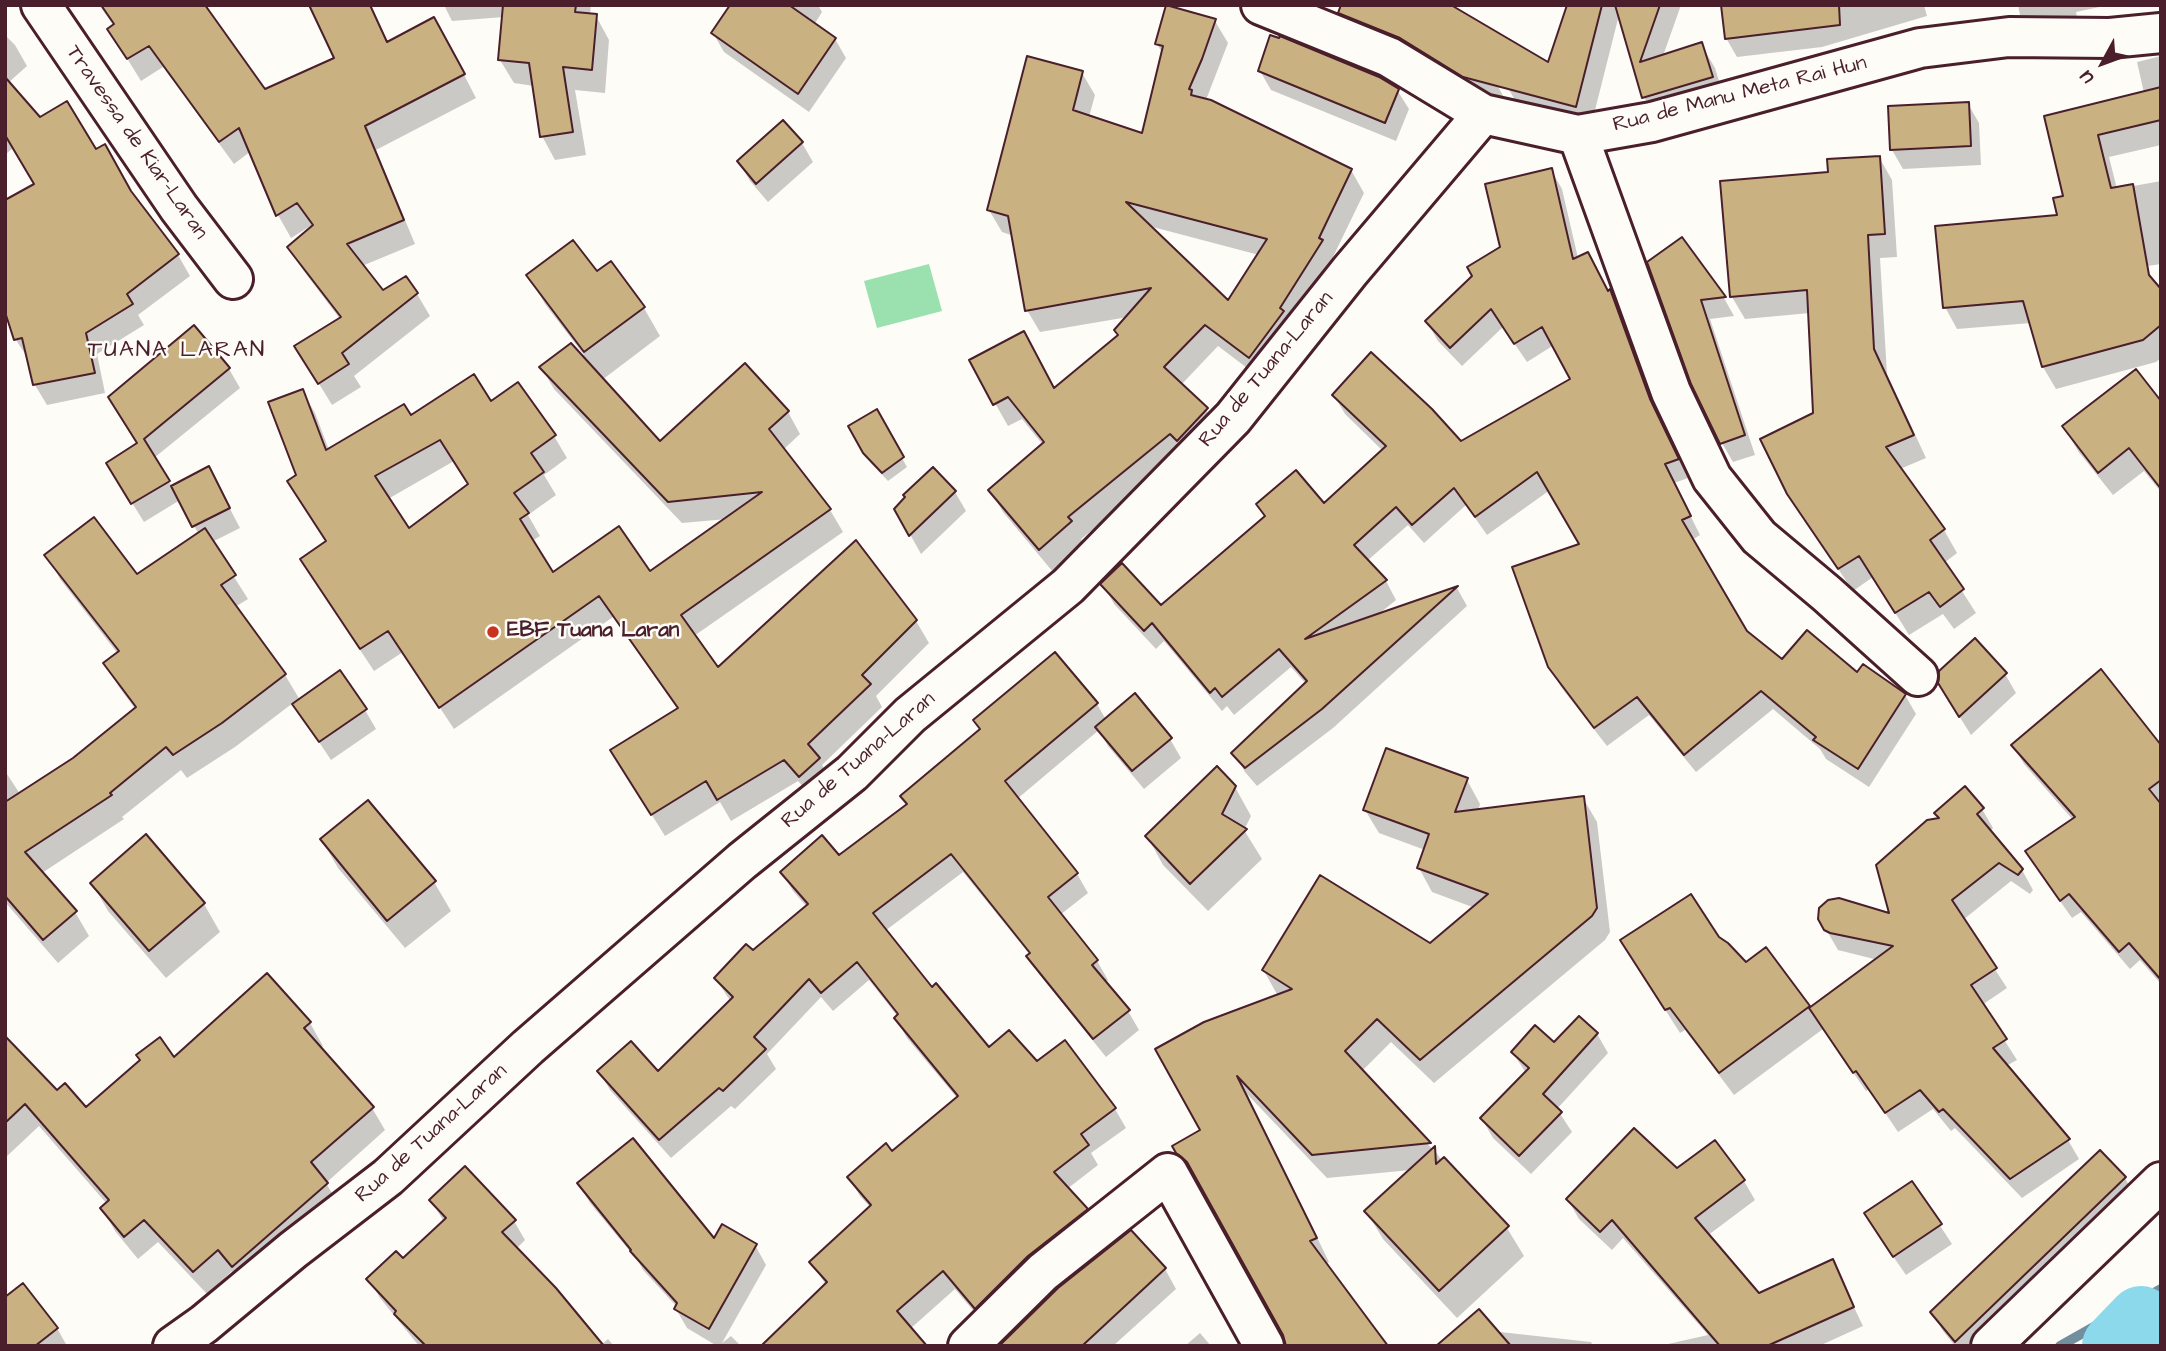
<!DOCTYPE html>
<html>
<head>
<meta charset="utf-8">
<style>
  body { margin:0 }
  #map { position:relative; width:2166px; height:1351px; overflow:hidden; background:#fdfcf7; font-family:"Architects Daughter",sans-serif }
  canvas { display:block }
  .frame { position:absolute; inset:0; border:7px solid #4a1f2b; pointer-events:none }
  .north { position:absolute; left:2068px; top:28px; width:70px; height:70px; -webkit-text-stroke:5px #fdfcf7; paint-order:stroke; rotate:229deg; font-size:19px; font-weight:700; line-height:28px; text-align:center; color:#4a1f2b }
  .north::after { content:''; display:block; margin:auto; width:24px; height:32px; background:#4a1f2b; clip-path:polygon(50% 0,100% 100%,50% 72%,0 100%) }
</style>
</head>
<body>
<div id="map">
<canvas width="2166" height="1351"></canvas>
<div class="frame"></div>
<div class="north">U</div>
</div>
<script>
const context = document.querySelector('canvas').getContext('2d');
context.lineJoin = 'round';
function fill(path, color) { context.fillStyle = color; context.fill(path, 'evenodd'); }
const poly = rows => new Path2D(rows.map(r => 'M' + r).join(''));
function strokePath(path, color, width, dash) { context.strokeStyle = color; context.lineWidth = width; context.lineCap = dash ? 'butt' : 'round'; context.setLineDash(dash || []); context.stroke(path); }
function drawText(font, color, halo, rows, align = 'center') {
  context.font = font + ' "Architects Daughter",sans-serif'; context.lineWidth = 5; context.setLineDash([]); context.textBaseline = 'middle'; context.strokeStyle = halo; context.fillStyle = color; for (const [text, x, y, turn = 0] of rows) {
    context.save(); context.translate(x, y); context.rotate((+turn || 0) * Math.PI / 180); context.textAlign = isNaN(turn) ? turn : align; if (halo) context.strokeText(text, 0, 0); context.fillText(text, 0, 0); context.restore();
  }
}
const green = poly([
  [929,264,942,311,877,328,864,281]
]);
const shadow = poly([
  [99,5,202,5,264,91,337,59,321,5,370,5,388,43,447,42,476,98,376,150,415,244,362,266,383,292,417,294,430,316,354,376,361,387,332,405,310,369,340,319,303,270,289,248,317,222,291,238,278,215,251,151,234,164,163,67,141,81,109,29,114,26],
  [444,5,591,5,590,15,596,16,609,40,605,93,575,90,586,155,555,160,542,136,534,86,514,83,500,60,504,17,452,21],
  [732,5,818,5,822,12,814,25,835,39,846,58,809,112,724,52,713,33],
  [1343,5,1455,5,1510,109,1354,37,1340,13],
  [1569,5,1681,5,1663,56,1701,44,1715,68,1725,101,1658,121,1644,97,1619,15,1590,130,1522,112,1508,88,1549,64],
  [1722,5,1924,5,1927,16,1822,47,1737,57,1726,38],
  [2018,5,2109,5,2076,12,2079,28,2031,34,2020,15],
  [1215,21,1228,43,1206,100,1351,170,1364,193,1332,259,1335,264,1263,380,1218,346,1181,385,1206,410,1219,432,1184,456,1081,539,1084,545,1053,572,1003,512,990,490,1043,445,1022,419,1008,426,971,361,1054,390,1119,337,1128,317,1040,332,1027,310,1014,236,1002,232,989,210,1082,73,1095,95,1089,117,1144,136,1163,54,1157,44],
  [1149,226,1259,255,1229,303],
  [5,35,15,45,27,66,8,83,40,119,96,152,178,255,190,276,138,315,144,325,97,354,105,393,47,405,35,385,29,360,16,340,5,307,36,185,14,147,5,155],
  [2161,56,2161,145,2109,157,2117,189,2161,181,2161,264,2141,267,2161,292,2161,358,2156,362,2056,389,2043,367,2031,323,1957,329,1945,307,2059,217,2065,197,2046,117,2144,93,2137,62],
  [1260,71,1397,90,1409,109,1396,141,1271,90],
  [1968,104,1979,123,1981,165,1903,169,1892,150],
  [802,143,813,162,768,202,750,181,739,162],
  [1879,157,1892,180,1897,257,1880,258,1887,374,1926,458,1900,469,1944,530,1957,553,1944,563,1976,613,1954,629,1943,614,1909,635,1873,577,1853,591,1803,517,1789,493,1815,414,1810,313,1745,319,1732,297,1829,174],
  [1551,170,1562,189,1578,258,1608,293,1610,292,1621,310,1661,420,1688,478,1674,483,1700,535,1692,540,1745,632,1783,662,1858,675,1905,695,1916,714,1869,787,1826,759,1820,749,1773,709,1696,772,1649,715,1607,746,1561,687,1549,667,1581,545,1550,490,1487,535,1466,505,1424,543,1408,525,1367,561,1386,581,1396,600,1375,617,1457,588,1467,606,1333,728,1257,786,1245,772,1234,753,1306,684,1291,667,1234,715,1227,706,1222,711,1164,641,1156,649,1114,604,1103,584,1161,607,1265,518,1258,505,1323,505,1383,451,1345,414,1334,395,1461,443,1572,380,1554,345,1527,362,1503,327,1462,366,1438,341,1427,322,1502,248],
  [1682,240,1724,298,1734,316,1710,319,1755,455,1733,462,1722,443],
  [597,274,644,308,660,336,602,380,660,444,788,412,800,434,783,450,830,510,843,532,694,636,718,670,916,621,929,643,876,696,882,707,822,765,832,781,813,798,798,781,731,821,720,802,665,836,625,772,678,710,613,617,454,729,403,652,374,671,315,582,328,543,298,475,302,391,315,413,329,450,410,417,491,403,554,436,567,458,544,475,556,495,528,515,540,536,532,541,553,575,650,573,727,519,682,523,554,389,541,367,584,355,545,304,529,276],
  [454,461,470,485,409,530,388,499],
  [229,369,240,388,154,458,172,487,219,488,240,528,212,542,248,599,235,607,285,675,300,700,365,710,376,729,331,760,293,703,235,747,187,778,181,770,122,817,124,819,42,873,75,912,89,936,58,963,5,902,5,771,20,794,74,759,136,710,119,687,105,664,118,654,60,579,47,555,137,576,199,535,180,500,144,522,119,482,139,444,122,417],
  [2161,405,2161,492,2144,471,2113,495,2078,451,2064,427],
  [876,412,907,467,888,481,870,462,850,426],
  [955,492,966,511,921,554,896,509],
  [2005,674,2016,693,1971,735,1951,703],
  [1097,704,1106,720,1170,739,1181,758,1144,789,1108,746,1099,730,1017,799,1077,874,1088,893,1060,915,1097,961,1108,980,1105,983,1128,1011,1139,1030,1106,1057,1040,975,1029,956,1030,955,963,872,885,931,932,989,989,1050,1037,1064,1065,1042,1115,1109,1126,1128,1091,1153,1098,1165,1067,1189,1086,1210,1097,1229,987,1327,955,1289,910,1329,826,1285,811,1262,871,1208,860,1196,849,1177,892,1154,958,1099,907,1038,896,1019,898,1017,869,980,833,1011,821,997,767,1054,776,1069,735,1109,731,1106,671,1158,610,1090,599,1071,658,1074,731,1002,716,979,753,953,807,907,793,891,782,872,839,857,907,806,902,796],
  [2013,746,2161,748,2161,984,2140,960,2130,969,2081,912,2072,918,2038,870,2028,852,2073,820,2024,764],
  [1467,780,1480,804,1478,811,1583,798,1597,822,1610,932,1605,940,1434,1083,1391,1042,1362,1071,1433,1150,1434,1149,1442,1161,1507,1228,1524,1256,1457,1318,1383,1239,1366,1211,1411,1170,1327,1178,1247,1094,1329,1262,1325,1264,1372,1327,1373,1325,1390,1346,1288,1346,1285,1335,1202,1186,1191,1177,1174,1146,1202,1131,1278,996,1264,971,1430,945,1475,908,1432,892,1419,868,1425,850,1379,833,1365,810],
  [1235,787,1251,816,1244,830,1262,859,1208,911,1163,865,1147,836],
  [368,802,434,882,451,911,405,948,338,868,322,840],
  [1982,809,1993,828,1989,832,2022,870,2033,890,2030,894,2011,881,1963,920,2007,988,1982,1005,2017,1060,2006,1066,2068,1140,2079,1159,2022,1198,1955,1128,1951,1131,1933,1109,1898,1132,1869,1089,1866,1091,1823,1029,1734,1095,1685,1030,1680,1033,1636,964,1717,939,1745,965,1766,949,1810,1010,1878,960,1838,950,1820,919,1892,916,1878,865],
  [92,883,204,904,220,932,166,978,108,911],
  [266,976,310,1023,323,1046,320,1049,372,1108,385,1130,326,1183,340,1207,246,1289,232,1271,207,1294,158,1242,138,1259,115,1231,102,1208,107,1204,39,1126,5,1158,5,1038,57,1092,86,1110,174,1060],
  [1597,1034,1608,1053,1557,1109,1572,1132,1531,1174,1493,1138,1482,1119,1526,1073,1513,1053],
  [1714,1142,1744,1181,1755,1200,1707,1236,1758,1295,1832,1262,1863,1326,1819,1346,1659,1346,1708,1335,1623,1238,1612,1250,1579,1219,1568,1200,1677,1170],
  [2100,1153,2125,1178,2136,1198,1982,1346,1955,1346,1943,1331,1932,1312],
  [1912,1183,1952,1244,1906,1275,1877,1233],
  [579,1184,714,1241,755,1245,766,1265,722,1343,731,1336,741,1346,717,1346,687,1328,676,1309,677,1307,643,1270,638,1261,590,1203],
  [431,1200,514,1221,525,1240,516,1249,601,1345,608,1339,614,1346,419,1346,380,1298,369,1279,403,1261,444,1222],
  [1131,1232,1165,1269,1176,1289,1113,1346,1002,1346],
  [57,1328,67,1346,5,1346],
  [1491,1331,1591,1342,1593,1346,1482,1346],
  [1200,1333,1211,1346,1185,1346]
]);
const stream = poly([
  [2060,1346,2161,1289]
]);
const river = poly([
  [2115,1346,2141,1319]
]);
const building = poly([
  [101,5,205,5,265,89,334,58,309,5,370,5,387,42,434,17,465,74,365,126,404,220,347,244,383,290,406,276,418,293,342,353,349,364,318,384,294,346,341,317,287,247,313,225,297,203,276,216,239,128,219,142,149,46,127,59,107,29,114,24,101,5],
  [503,5,576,5,575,12,597,14,592,70,563,67,573,132,540,137,529,63,498,60,503,5],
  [730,5,789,5,836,38,798,94,711,33,730,5],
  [1166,5,1216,19,1202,59,1189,89,1192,90,1191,95,1211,100,1352,169,1319,238,1323,240,1280,308,1284,311,1249,358,1205,325,1164,367,1208,408,1177,441,1170,434,1068,517,1072,521,1039,550,988,490,1044,442,1008,397,993,405,969,360,1024,331,1054,388,1118,335,1114,330,1151,288,1025,311,1008,216,987,210,1027,56,1083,71,1073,110,1142,133,1163,46,1155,44,1166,5],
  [1126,202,1267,239,1228,300,1126,202],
  [1341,5,1451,5,1548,62,1567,5,1602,5,1576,107,1463,77,1400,38,1338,13,1341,5],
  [1615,5,1660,5,1640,62,1702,42,1713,77,1642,98,1615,5],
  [1721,5,1839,5,1840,25,1725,39,1721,5],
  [1270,35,1279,38,1280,36,1379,77,1399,89,1385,123,1258,71,1270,35],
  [5,77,40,117,67,101,96,149,105,144,131,191,179,254,127,294,133,304,86,333,95,373,33,385,22,338,14,340,5,312,5,200,34,184,5,135,5,77],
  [2161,87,2161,120,2098,135,2111,188,2133,184,2149,275,2161,289,2161,325,2143,340,2042,367,2023,301,1943,308,1935,226,2057,215,2053,198,2063,196,2044,116,2161,87],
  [1969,102,1971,146,1890,150,1888,106,1969,102],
  [783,120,803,142,756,184,737,161,783,120],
  [1880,156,1885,234,1868,235,1874,349,1914,435,1886,447,1945,529,1930,540,1964,589,1940,607,1929,592,1895,613,1859,556,1838,569,1787,494,1760,439,1813,413,1807,290,1730,297,1720,181,1828,172,1827,159,1880,156],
  [1552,168,1573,259,1588,252,1608,291,1610,289,1650,399,1679,459,1665,464,1691,516,1682,520,1747,631,1782,659,1807,630,1857,672,1863,664,1906,694,1858,769,1813,740,1816,737,1761,691,1684,755,1637,697,1594,728,1548,667,1512,567,1579,544,1537,472,1475,517,1454,488,1412,525,1396,507,1354,545,1387,580,1305,639,1458,586,1322,709,1245,768,1231,753,1307,681,1279,649,1222,697,1215,688,1210,693,1152,623,1144,631,1100,584,1122,563,1161,605,1265,516,1256,504,1296,470,1324,503,1386,446,1332,395,1371,352,1432,409,1461,441,1570,379,1542,327,1514,344,1491,309,1450,348,1425,321,1472,276,1467,267,1500,247,1485,184,1552,168],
  [1682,237,1726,297,1701,300,1745,435,1720,444,1691,384,1647,262,1682,237],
  [573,240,597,271,611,261,645,307,584,352,526,275,573,240],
  [194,325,230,368,144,439,170,481,131,504,106,463,137,443,108,397,194,325],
  [571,343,660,441,745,363,789,411,769,429,831,509,681,615,718,667,856,540,917,620,862,675,871,684,808,744,820,758,799,777,784,760,717,800,706,781,651,815,610,750,678,708,599,596,439,708,388,631,360,649,300,559,326,541,287,481,296,475,268,402,303,389,326,450,404,404,411,415,474,374,491,401,518,382,556,435,531,453,544,472,514,493,529,513,520,519,553,572,619,526,650,571,762,492,668,502,539,367,571,343],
  [440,440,468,484,409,528,375,476,440,440],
  [2136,369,2161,401,2161,489,2129,448,2098,473,2062,426,2136,369],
  [877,409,904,457,882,473,863,453,848,426,877,409],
  [209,466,230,508,192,527,171,486,209,466],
  [933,467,956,491,909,536,894,509,905,497,903,495,933,467],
  [94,517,137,574,205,528,236,575,221,585,286,674,222,723,173,755,166,747,110,793,112,795,25,852,77,911,43,940,5,896,5,802,73,758,136,707,103,663,119,651,44,555,94,517],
  [1975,638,2007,673,1959,717,1938,683,1939,671,1975,638],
  [1055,652,1098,703,1005,781,1078,873,1048,897,1098,960,1092,965,1130,1010,1093,1039,1026,956,1030,953,951,854,873,913,932,987,936,983,989,1047,1009,1030,1037,1061,1065,1040,1116,1108,1081,1134,1089,1145,1054,1172,1088,1209,1028,1256,975,1309,943,1271,897,1311,927,1346,761,1346,827,1282,809,1262,871,1205,847,1177,886,1143,892,1151,958,1096,894,1018,898,1014,857,962,821,993,809,979,754,1037,766,1049,723,1091,719,1088,659,1140,597,1071,631,1041,658,1071,733,997,714,978,746,944,753,950,808,904,780,872,822,835,839,855,907,804,900,796,980,729,973,720,1055,652],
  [2101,669,2161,745,2161,780,2149,789,2161,804,2161,980,2129,943,2119,952,2069,894,2060,901,2025,851,2075,817,2011,745,2101,669],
  [340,670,367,709,319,742,292,704,340,670],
  [1135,693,1172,738,1132,771,1095,727,1135,693],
  [1386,748,1468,778,1455,812,1584,796,1597,908,1592,916,1420,1060,1377,1019,1345,1051,1431,1143,1312,1155,1237,1076,1317,1238,1310,1241,1388,1346,1286,1346,1283,1335,1187,1162,1176,1153,1172,1146,1200,1130,1155,1049,1204,1022,1292,989,1262,970,1320,875,1430,943,1488,894,1417,868,1429,834,1363,810,1386,748],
  [1217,766,1236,786,1222,814,1247,829,1190,884,1145,836,1217,766],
  [1965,786,1984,808,1977,814,2023,869,2018,875,1999,863,1952,900,1997,968,1971,985,2007,1039,1993,1048,2070,1139,2010,1179,1943,1109,1939,1112,1920,1090,1885,1113,1856,1071,1853,1073,1809,1008,1893,946,1830,933,1824,930,1818,919,1819,908,1828,900,1839,898,1889,913,1876,865,1927,820,1939,818,1934,813,1965,786],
  [368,800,436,881,387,921,320,839,368,800],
  [146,834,205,903,149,951,90,883,146,834],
  [1691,894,1719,937,1728,943,1746,962,1766,947,1810,1006,1719,1073,1670,1008,1665,1010,1620,940,1691,894],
  [267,973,311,1022,304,1028,374,1107,311,1162,328,1183,232,1267,218,1250,193,1272,144,1220,124,1237,100,1208,109,1200,25,1104,5,1123,5,1036,57,1090,65,1083,86,1107,140,1060,136,1055,160,1037,174,1057,267,973],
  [1579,1016,1598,1033,1543,1094,1562,1112,1519,1156,1480,1118,1529,1068,1511,1052,1535,1025,1554,1042,1579,1016],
  [1634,1128,1677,1168,1715,1140,1745,1180,1695,1218,1759,1293,1833,1259,1854,1307,1767,1346,1720,1346,1612,1220,1600,1232,1566,1199,1634,1128],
  [633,1138,714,1238,722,1224,757,1244,709,1329,674,1309,677,1303,630,1251,631,1250,577,1183,633,1138],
  [1435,1146,1436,1164,1444,1157,1509,1226,1439,1291,1364,1211,1435,1146],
  [2100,1150,2126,1177,1955,1342,1930,1312,2100,1150],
  [465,1166,516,1220,502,1232,556,1288,604,1346,426,1346,394,1314,396,1311,366,1279,396,1251,403,1258,446,1218,429,1200,465,1166],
  [1912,1181,1942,1224,1893,1257,1864,1213,1912,1181],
  [1131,1230,1166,1268,1082,1346,999,1346,1058,1288,1131,1230],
  [23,1283,58,1328,35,1346,5,1346,5,1297,23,1283],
  [1479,1309,1511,1346,1436,1346,1479,1309]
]);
const minor = poly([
  [41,5,179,208,233,279],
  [1261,5,1389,57,1483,114,1578,135,1652,122,1920,48,2009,37,2110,38,2161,33],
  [1578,135,1671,392,1712,478,1759,537,1827,594,1918,676],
  [173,1346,204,1324,293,1250,388,1177,528,1047,742,861,852,773,910,715,1068,586,1233,418,1350,271,1483,114],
  [968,1346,1043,1272,1168,1173,1264,1346],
  [1991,1346,2161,1182]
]);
const markers = [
  [493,632,7,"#c8321e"]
];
const streetNames = [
  ["Rua de Manu Meta Rai Hun",1740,95,-14],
  ["Travessa de Kiar-Laran",136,143,55],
  ["Rua de Tuana-Laran",1267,370,-50],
  ["Rua de Tuana-Laran",859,761,-41],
  ["Rua de Tuana-Laran",432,1134,-42]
];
const poiNames = [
  ["EBF Tuana Laran",507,632]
];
const neighbourhoodNames = [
  ["TUANA LARAN",177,351]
];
fill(green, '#9ae1af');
fill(shadow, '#0003');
strokePath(stream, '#728f9f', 10);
strokePath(river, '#8dd9ec', 66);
fill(building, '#c9b181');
strokePath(building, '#4a1f2b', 2);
strokePath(minor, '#4a1f2b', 44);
strokePath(minor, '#fdfcf7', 38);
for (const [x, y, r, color] of markers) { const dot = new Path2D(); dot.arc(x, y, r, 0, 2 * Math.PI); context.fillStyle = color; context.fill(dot); strokePath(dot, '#fdfcf7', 2.5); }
drawText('21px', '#4a1f2b', '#fdfcf7', streetNames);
drawText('bold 21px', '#4a1f2b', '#fdfcf7', poiNames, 'left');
context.letterSpacing = '2px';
drawText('23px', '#4a1f2b', '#fdfcf7', neighbourhoodNames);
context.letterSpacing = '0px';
</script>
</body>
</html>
